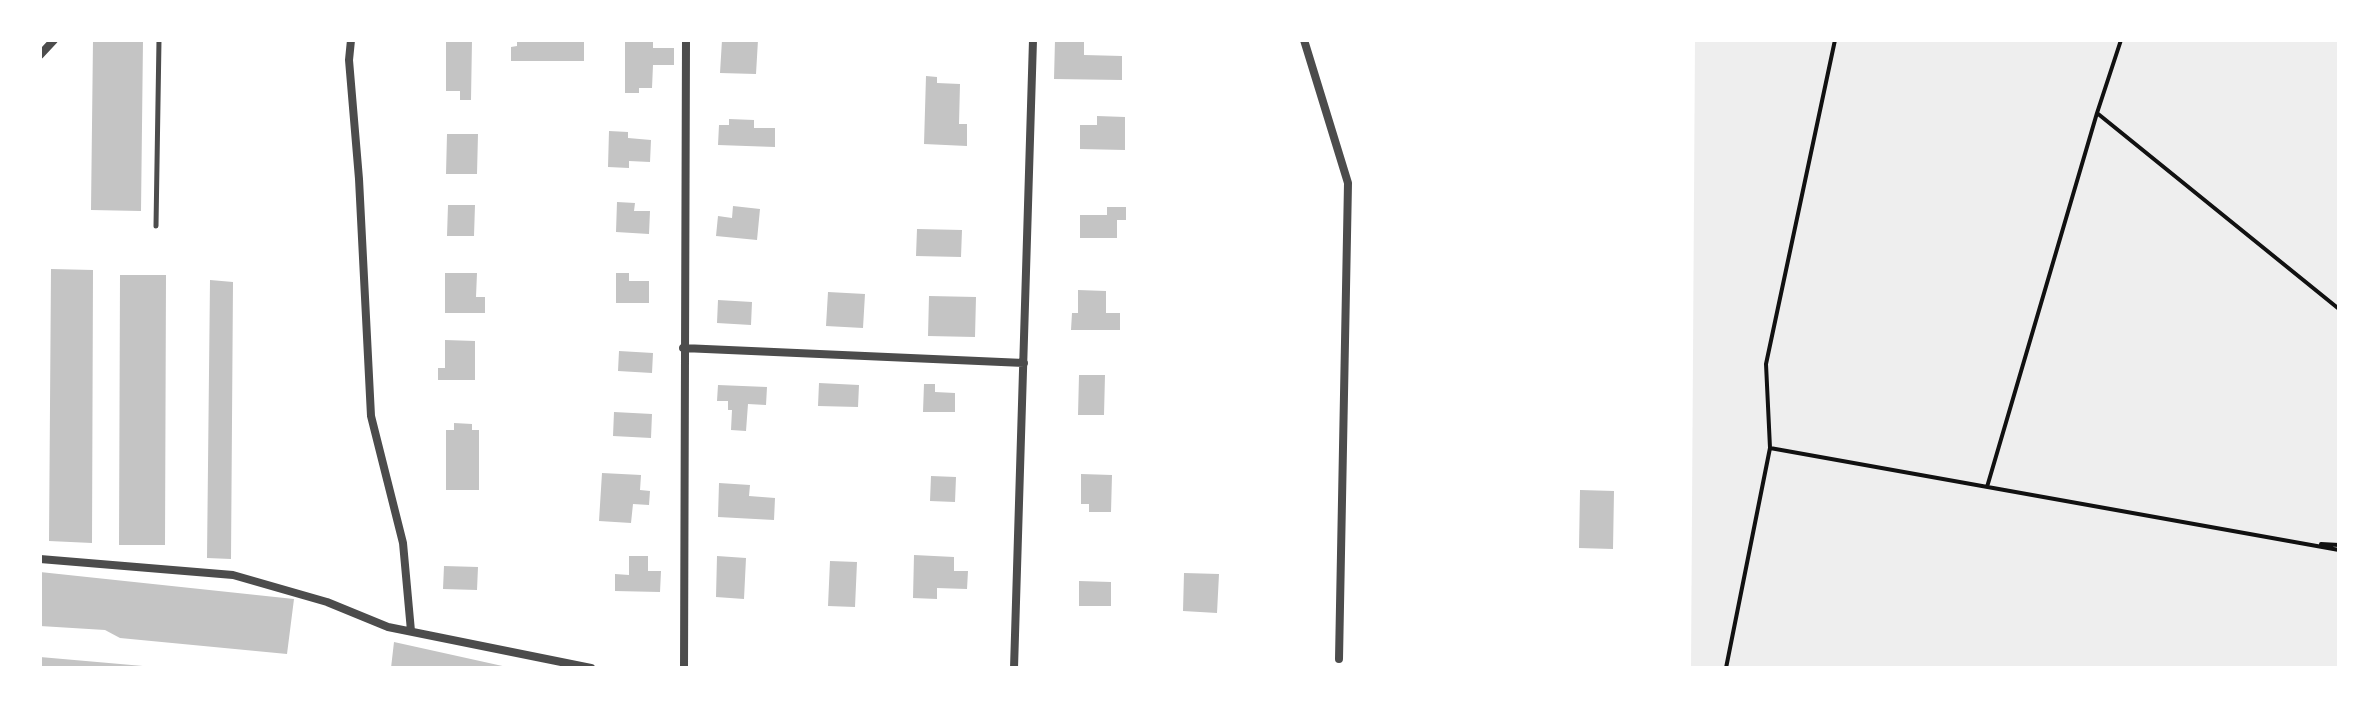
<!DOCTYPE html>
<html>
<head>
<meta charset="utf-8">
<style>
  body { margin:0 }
  #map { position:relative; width:2379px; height:708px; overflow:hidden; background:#fff; font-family:Lato,sans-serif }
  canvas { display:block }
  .frame { position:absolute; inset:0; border:42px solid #fff; pointer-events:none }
</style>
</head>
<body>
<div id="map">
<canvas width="2379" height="708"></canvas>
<div class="frame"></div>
</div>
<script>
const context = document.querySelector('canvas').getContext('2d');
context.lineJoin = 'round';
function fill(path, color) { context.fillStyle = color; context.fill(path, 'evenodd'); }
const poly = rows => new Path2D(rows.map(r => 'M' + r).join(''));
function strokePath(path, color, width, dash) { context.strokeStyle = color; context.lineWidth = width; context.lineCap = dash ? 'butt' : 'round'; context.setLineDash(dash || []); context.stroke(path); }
const green = poly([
  [1695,40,2339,40,2339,668,1691,668]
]);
const building = poly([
  [93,40,143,40,141,211,91,210],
  [446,40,472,40,471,100,460,100,460,91,446,91],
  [517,40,584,40,584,61,511,61,511,47,517,46],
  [625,40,653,40,653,48,674,48,674,65,653,65,652,88,639,88,639,93,625,93],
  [722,40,758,40,756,74,720,73],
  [1055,40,1084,40,1084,55,1122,56,1122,80,1054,79],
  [926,76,937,77,937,83,960,84,959,124,967,124,967,146,924,144],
  [1097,116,1125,117,1125,150,1080,149,1080,125,1097,125],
  [729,119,754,120,754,128,775,128,775,147,718,145,719,125,729,125],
  [609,131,628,132,628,138,651,140,650,162,629,161,629,168,608,167],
  [447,134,478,134,477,174,446,174],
  [617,202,635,203,634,211,650,211,649,234,616,232],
  [448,205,475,205,474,236,447,236],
  [733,206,760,209,757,240,716,236,718,216,732,218],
  [1107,207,1126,207,1126,220,1117,220,1117,238,1080,238,1080,215,1107,215],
  [917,229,962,230,961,257,916,256],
  [51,269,93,270,92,543,49,541],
  [445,273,477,273,476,297,485,297,485,313,445,313],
  [616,273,629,273,629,281,649,281,649,303,616,303],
  [120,275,166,275,165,545,119,545],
  [210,280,233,282,231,559,207,558],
  [1078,290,1106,291,1106,313,1120,313,1120,330,1071,330,1072,313,1078,313],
  [828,292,865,294,863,328,826,326],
  [929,296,976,297,975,337,928,336],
  [718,300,752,302,751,325,717,323],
  [445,340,475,341,475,380,438,380,438,368,445,368],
  [619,351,653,353,652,373,618,371],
  [1079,375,1105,375,1104,415,1078,415],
  [819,383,859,385,858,407,818,406],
  [924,384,935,384,935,392,955,393,955,412,923,412],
  [718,385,767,387,766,405,748,404,746,431,731,430,732,410,728,410,728,401,717,401],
  [614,412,652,414,651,438,613,436],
  [454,423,472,424,472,430,479,430,479,490,446,490,446,430,454,430],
  [602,473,641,475,640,490,650,491,649,505,633,504,631,523,599,521],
  [1081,474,1112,475,1111,512,1089,512,1089,504,1081,504],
  [931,476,956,477,955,502,930,501],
  [719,483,750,485,749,496,775,498,774,520,718,517],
  [1580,490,1614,491,1613,549,1579,548],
  [914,555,954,557,954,571,968,571,967,589,937,588,937,599,913,598],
  [629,556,648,556,648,571,661,571,660,592,615,591,615,574,629,575],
  [717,556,746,558,744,599,716,597],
  [830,561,857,562,855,607,828,606],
  [444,566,478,567,477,590,443,589],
  [40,572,294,599,287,654,120,638,105,630,40,626],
  [1184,573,1219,574,1217,613,1183,611],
  [1079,581,1111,582,1111,606,1079,606],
  [394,642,507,667,507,668,391,668],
  [40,657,143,666,143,668,40,668]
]);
const path = poly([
  [2097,113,2121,40],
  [1770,448,1766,364,1835,40],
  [1987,487,2097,113,2339,309],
  [2321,544,2339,545],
  [1726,668,1770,448,2339,550]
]);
const service = poly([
  [156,226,159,40]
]);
const minor = poly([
  [351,40,349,60,359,179,371,416,403,543,411,631],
  [1304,40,1348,183,1339,659],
  [40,55,54,40],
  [683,348,1024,363],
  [40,559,233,575,327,602,388,627,591,668],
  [684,668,686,40],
  [1014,668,1033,40]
]);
fill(green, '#eee');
fill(building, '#c4c4c4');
strokePath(path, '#111', 4);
strokePath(service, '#4c4c4c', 5);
strokePath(minor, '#4c4c4c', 8);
</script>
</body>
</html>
